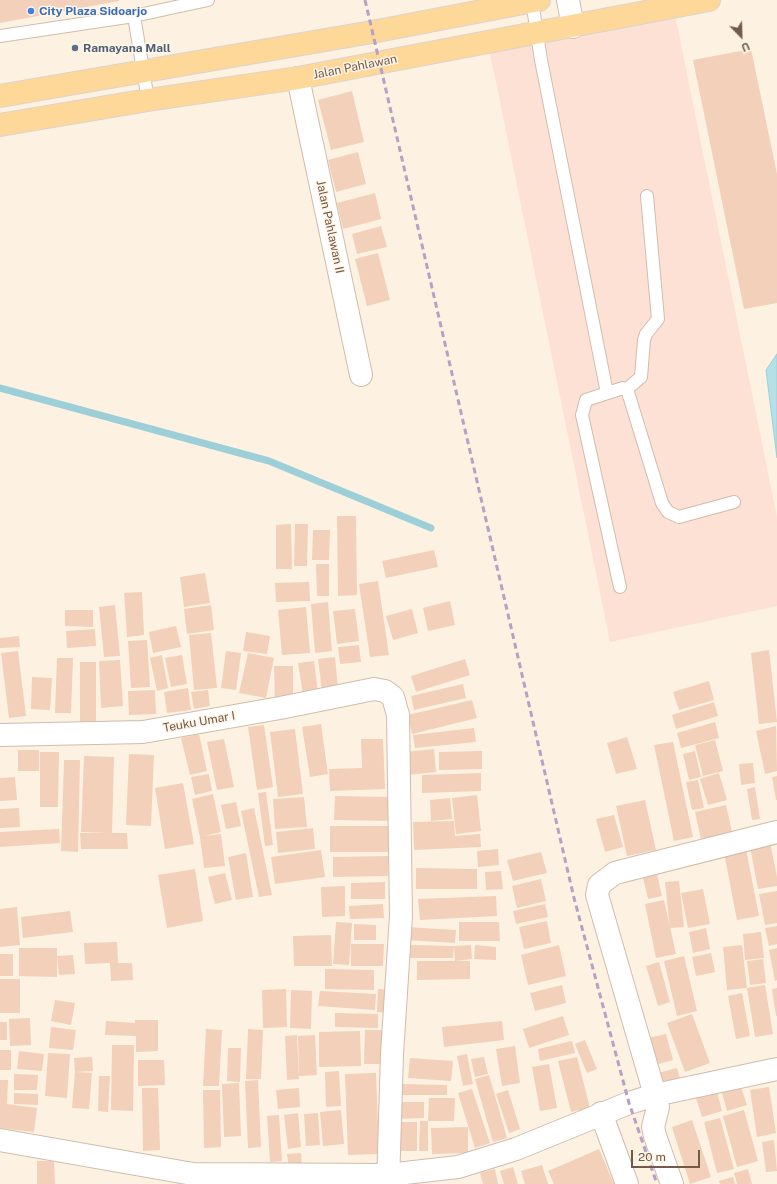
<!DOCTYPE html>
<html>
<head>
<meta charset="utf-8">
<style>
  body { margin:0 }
  #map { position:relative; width:777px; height:1184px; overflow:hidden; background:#fdf2e2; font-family:"Public Sans",sans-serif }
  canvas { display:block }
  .north { position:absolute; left:721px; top:16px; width:40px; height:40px; -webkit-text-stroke:3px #fff6e8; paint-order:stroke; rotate:157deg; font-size:11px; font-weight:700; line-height:16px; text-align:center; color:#745848 }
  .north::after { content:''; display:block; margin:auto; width:14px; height:18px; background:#745848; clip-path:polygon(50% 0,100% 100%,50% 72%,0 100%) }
  .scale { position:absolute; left:631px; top:1150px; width:69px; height:18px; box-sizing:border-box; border:2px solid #745848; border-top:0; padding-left:5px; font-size:12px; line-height:14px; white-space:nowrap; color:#745848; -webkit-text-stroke:3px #fff6e8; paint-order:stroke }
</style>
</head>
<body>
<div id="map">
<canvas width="777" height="1184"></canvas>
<div class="north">U</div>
<div class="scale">20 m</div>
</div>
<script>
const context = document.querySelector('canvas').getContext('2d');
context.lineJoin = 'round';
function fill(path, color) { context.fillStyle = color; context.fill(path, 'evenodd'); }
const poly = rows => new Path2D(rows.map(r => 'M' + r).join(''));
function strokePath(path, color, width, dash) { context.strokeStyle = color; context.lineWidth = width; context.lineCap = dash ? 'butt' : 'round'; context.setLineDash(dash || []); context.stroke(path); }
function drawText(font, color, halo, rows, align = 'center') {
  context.font = font + ' "Public Sans",sans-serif'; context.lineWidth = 3; context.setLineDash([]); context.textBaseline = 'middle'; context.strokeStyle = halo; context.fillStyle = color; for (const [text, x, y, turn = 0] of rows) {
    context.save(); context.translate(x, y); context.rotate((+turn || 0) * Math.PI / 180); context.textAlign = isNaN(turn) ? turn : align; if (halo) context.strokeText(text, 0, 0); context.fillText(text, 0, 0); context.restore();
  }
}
const commercial = poly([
  [674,10,777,517,777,606,610,642,489,48]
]);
const water = poly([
  [777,354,777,458,766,370,777,354]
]);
const stream = poly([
  [0,388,269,461,431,528]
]);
const building = poly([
  [0,0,119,0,119,1,0,23],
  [751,49,777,174,777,303,744,309,693,60],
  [352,91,364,142,331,150,318,100],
  [358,152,366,184,336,192,328,160],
  [375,193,381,219,343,229,337,203],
  [381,226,387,247,357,254,352,234],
  [378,253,390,300,367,306,355,259],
  [337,516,356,516,357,595,338,596],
  [291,524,292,569,276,569,276,525],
  [295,524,308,524,307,566,294,566],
  [313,530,330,530,329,560,312,560],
  [434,550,438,567,386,578,382,561],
  [316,564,329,564,329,596,317,596],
  [205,573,210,603,184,607,180,577],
  [378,581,389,655,370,657,359,584],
  [309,582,310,601,276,602,275,583],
  [142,592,144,635,127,637,124,593],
  [450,601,455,625,428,631,423,608],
  [328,602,332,651,315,653,311,604],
  [115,605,120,656,104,657,99,607],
  [211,605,214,630,187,634,184,609],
  [306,607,310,653,282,655,278,610],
  [355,609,359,641,337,644,333,611],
  [412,609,418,633,393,640,386,616],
  [65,610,93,610,93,627,65,626],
  [176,626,181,647,153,653,149,632],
  [95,629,96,646,67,648,66,631],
  [246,632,270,636,267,654,243,651],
  [211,633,217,688,194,690,189,635],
  [19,636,20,647,0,648,0,638],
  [147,640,150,687,131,688,128,641],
  [359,645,361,662,340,664,338,647],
  [769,650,777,722,759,724,751,653],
  [18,651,26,716,9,718,1,653],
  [226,651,241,653,236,690,221,688],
  [248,653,274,658,266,698,239,693],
  [162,655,168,688,157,691,150,658],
  [182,655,187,684,171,687,165,658],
  [335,657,338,688,322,691,318,659],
  [57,658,73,658,71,713,55,713],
  [465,659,470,675,416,692,411,676],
  [120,660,123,706,101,708,99,661],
  [314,661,318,693,303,695,298,663],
  [80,662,96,662,96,723,80,723],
  [274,666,293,666,293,701,275,701],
  [32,677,52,678,50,710,31,709],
  [709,681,714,700,679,710,673,692],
  [463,684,466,698,414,710,411,696],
  [188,688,191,710,167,713,164,692],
  [155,690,156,714,129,715,128,691],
  [208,690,210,706,194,709,191,692],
  [472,700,477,718,412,734,408,715],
  [714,702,718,716,676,729,672,715],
  [715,722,719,738,681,748,677,733],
  [321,724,328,774,310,777,302,727],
  [264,725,273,787,257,790,248,727],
  [776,726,777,771,765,774,756,731],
  [474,728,476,742,415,748,413,735],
  [295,729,303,794,278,797,270,732],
  [199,734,207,771,190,775,181,738],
  [627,737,637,769,616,774,607,743],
  [224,739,234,787,217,790,207,742],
  [361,739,383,739,385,789,330,791,329,769,362,768],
  [715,740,723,771,703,776,695,745],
  [673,742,693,837,674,841,654,745],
  [434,749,436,772,407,775,405,752],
  [18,750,39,750,39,771,18,771],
  [482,751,482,769,439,770,439,752],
  [695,751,701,777,689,780,683,754],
  [40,752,59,752,58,807,40,807],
  [129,754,154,755,151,826,126,825],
  [84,756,114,757,112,833,127,833,128,849,81,849,80,833,108,833,81,832],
  [64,760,80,760,78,852,61,851],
  [753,763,755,783,741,785,739,764],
  [481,773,481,791,422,793,422,775],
  [719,773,727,800,708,805,700,779],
  [209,774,212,791,195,795,191,777],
  [777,776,777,800,776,800,772,777],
  [15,777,17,800,0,801,0,778],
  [698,780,704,808,692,810,686,782],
  [183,783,194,844,165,849,155,788],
  [755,787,760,819,752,820,747,789],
  [266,792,273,845,265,846,258,793],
  [213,794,221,832,204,836,221,834,225,866,204,868,200,837,192,799],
  [477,795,481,831,456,834,452,798],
  [335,796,393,797,392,821,334,820],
  [304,797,307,827,275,829,273,799],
  [450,798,452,819,431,821,430,800],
  [645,800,656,850,627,856,616,806],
  [236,802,241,826,226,829,221,805],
  [726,805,732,832,701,839,695,812],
  [19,808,20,827,0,828,0,809],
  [254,808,272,895,259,897,241,811],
  [614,815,623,847,605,852,596,819],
  [454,821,455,836,480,834,481,847,414,850,413,822],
  [330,826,392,826,392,852,330,852],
  [313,828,315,849,278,853,276,832],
  [59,829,60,843,0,847,0,832],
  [770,842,777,877,777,886,758,889,750,847],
  [498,849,499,865,478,867,477,851],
  [746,849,759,916,737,920,724,853],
  [321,850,325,877,275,884,271,857],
  [541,852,547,873,513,881,507,860],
  [246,853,253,897,236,900,228,857],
  [388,856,388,876,333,877,333,857],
  [416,868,477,869,477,889,416,889],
  [195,869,203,921,167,928,158,875],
  [501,871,503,889,486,890,485,872],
  [225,873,232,900,215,904,208,877],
  [657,874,662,896,648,899,643,878],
  [541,879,546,901,517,908,512,886],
  [679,881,684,927,670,928,665,882],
  [385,882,385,899,351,899,351,883],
  [345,886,345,916,322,917,321,887],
  [703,889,710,924,688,928,681,893],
  [777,891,777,923,765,925,759,894],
  [496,896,497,916,420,920,418,899],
  [664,900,676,954,656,958,645,904],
  [383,904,384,918,350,919,349,906],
  [545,904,548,917,516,924,513,911],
  [17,907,20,945,0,947,0,909],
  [70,911,73,932,23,938,21,917],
  [547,921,551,943,524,949,519,927],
  [336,922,352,923,349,965,333,964],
  [459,922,499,922,500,941,459,941],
  [354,924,376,925,376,940,354,940],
  [777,926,777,944,769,946,765,928],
  [407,927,456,930,455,943,406,940],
  [706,928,710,949,693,953,689,932],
  [761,932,764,958,745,960,743,934],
  [331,935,332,966,294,966,293,936],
  [117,942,118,963,132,963,133,980,111,981,110,963,85,964,84,943],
  [351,944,384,944,383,966,351,966],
  [411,945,454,946,453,958,410,958],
  [471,945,472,959,455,961,454,946],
  [475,945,496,947,496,960,474,959],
  [559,945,566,976,528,985,521,955],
  [742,945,747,988,727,990,723,947],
  [19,948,57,948,57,977,19,976],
  [777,948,777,980,775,981,769,950],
  [711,953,715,972,696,976,692,957],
  [0,954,13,954,13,976,0,976],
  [73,955,75,974,59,975,57,956],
  [684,956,697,1011,677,1016,664,961],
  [763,959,766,983,750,985,747,961],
  [417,961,470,961,470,979,417,980],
  [659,962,670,1002,658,1006,646,966],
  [325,969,374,970,374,990,325,989],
  [0,979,20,979,20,1013,0,1013],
  [562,985,566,1003,535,1011,530,993],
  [765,985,773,1034,755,1037,747,988],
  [777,988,777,1016,776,1016,772,989],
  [286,989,287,1027,263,1028,262,990],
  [378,989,390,990,389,1013,377,1012],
  [291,990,312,991,311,1029,290,1028],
  [320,991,376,994,375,1010,318,1006],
  [742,993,750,1036,736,1039,728,996],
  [55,1000,75,1003,71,1025,51,1021],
  [335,1013,378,1014,378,1028,335,1027],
  [692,1014,710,1063,685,1072,667,1023],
  [563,1016,569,1035,529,1048,523,1029],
  [30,1018,31,1045,10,1046,9,1019],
  [135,1020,158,1020,158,1051,136,1052,136,1036,105,1035,106,1021,135,1023],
  [502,1021,504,1040,444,1047,442,1027],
  [0,1022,7,1022,7,1040,0,1040],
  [51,1027,76,1030,73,1050,49,1048],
  [206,1029,222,1030,219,1086,203,1086],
  [248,1029,263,1030,261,1079,246,1079],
  [365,1030,385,1030,385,1064,364,1064],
  [360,1031,361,1066,319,1067,319,1032],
  [666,1034,673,1060,655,1065,648,1038],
  [297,1035,299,1079,287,1080,285,1036],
  [315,1035,317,1075,299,1076,298,1036],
  [585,1040,597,1069,587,1073,575,1044],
  [572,1041,575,1053,540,1061,538,1049],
  [112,1045,134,1045,133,1111,111,1110],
  [515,1046,520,1083,502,1086,496,1049],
  [228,1048,241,1048,240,1082,227,1081],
  [0,1050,11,1050,11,1070,0,1070],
  [19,1051,44,1054,42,1071,17,1069],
  [48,1053,70,1054,67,1098,45,1096],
  [467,1054,473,1084,463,1086,457,1056],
  [92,1057,93,1071,75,1072,74,1058],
  [484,1057,488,1074,475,1077,471,1059],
  [577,1057,590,1108,571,1112,558,1061],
  [410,1058,453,1061,451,1081,408,1078],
  [138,1060,164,1060,165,1085,138,1086],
  [549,1064,557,1108,540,1111,532,1067],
  [677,1068,681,1082,662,1087,658,1073],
  [339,1071,341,1106,326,1107,325,1072],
  [75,1072,92,1073,89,1109,72,1108],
  [376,1073,379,1154,348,1155,345,1074],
  [14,1074,38,1075,37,1090,14,1090],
  [489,1075,507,1138,493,1142,475,1079],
  [99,1076,110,1076,108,1112,98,1111],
  [0,1080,8,1080,7,1104,37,1108,34,1132,0,1128],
  [258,1080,261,1147,248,1148,245,1081],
  [239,1083,241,1136,224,1137,222,1084],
  [403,1084,447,1085,447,1095,402,1095],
  [741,1087,747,1105,727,1111,722,1093],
  [769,1087,776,1133,757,1137,750,1090],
  [142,1088,158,1088,160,1150,143,1151],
  [299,1088,300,1107,278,1109,276,1090],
  [472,1089,490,1143,475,1148,458,1093],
  [203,1090,220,1090,221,1147,204,1148],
  [508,1090,520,1129,509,1133,496,1094],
  [717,1092,722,1111,702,1117,696,1098],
  [14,1093,38,1094,38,1105,14,1104],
  [429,1098,455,1098,454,1121,428,1121],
  [396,1102,424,1102,424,1118,397,1119],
  [341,1110,344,1144,323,1146,320,1112],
  [744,1110,758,1161,737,1167,723,1116],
  [298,1113,301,1147,288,1149,284,1115],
  [318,1113,320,1145,306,1146,304,1114],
  [279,1115,282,1161,270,1162,267,1116],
  [720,1118,734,1169,717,1173,704,1122],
  [692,1120,711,1177,690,1184,672,1127],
  [420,1121,428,1121,428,1151,419,1151],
  [399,1122,417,1122,417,1151,398,1151],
  [468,1127,468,1153,432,1154,431,1128],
  [774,1140,777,1171,766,1172,762,1142],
  [599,1149,614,1184,554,1184,548,1171],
  [301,1153,302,1167,289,1169,287,1154],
  [37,1161,54,1161,55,1184,37,1184],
  [542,1165,548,1184,525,1184,521,1171],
  [513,1167,518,1184,504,1184,500,1171],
  [495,1169,498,1184,483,1184,480,1173],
  [748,1169,752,1184,737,1184,734,1173],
  [733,1177,735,1184,720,1184,719,1181]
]);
const lane = poly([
  [532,1,541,60,607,393],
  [134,16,148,100],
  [0,36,134,16,208,0],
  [627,389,641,377,644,340,646,334,658,319,647,196],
  [620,587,582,415,586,400,623,388,627,389,662,503,668,512,679,517,734,502]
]);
const street = poly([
  [568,0,573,27],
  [298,78,361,375],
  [0,735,143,732,280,708,374,689,385,691,393,697,398,715,401,916,392,1054,388,1184],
  [601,1113,627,1184],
  [0,1140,193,1174,388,1175,458,1167,516,1149,629,1103,655,1095,777,1069],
  [672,1184,655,1136,653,1127,658,1107,655,1095,597,895,599,885,615,873,777,832]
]);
const primary = poly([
  [0,96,372,32,539,0],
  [0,125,148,100,298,78,709,0]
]);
const rail = poly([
  [365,0,574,898,629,1103,657,1184]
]);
const markers = [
  [31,11,4,"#3f7fe0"],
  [75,48,4,"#5c6f8a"]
];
const shopNames = [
  ["City Plaza Sidoarjo",39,11]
];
const serviceNames = [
  ["Ramayana Mall",83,48]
];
const streetNames = [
  ["Jalan Pahlawan",355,67,-11],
  ["Jalan Pahlawan II",330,227,78],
  ["Teuku Umar I",199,722,-10]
];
fill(commercial, '#fde1d5');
fill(water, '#b6dfe6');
strokePath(water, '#9ccfd8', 1);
strokePath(stream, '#9ccfd8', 7);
fill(building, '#f2d0b9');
strokePath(lane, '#d0bcac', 14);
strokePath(street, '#d0bcac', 24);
strokePath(primary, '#dbd4cf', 24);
strokePath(lane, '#fff', 12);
strokePath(street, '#fff', 22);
strokePath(primary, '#fdd899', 22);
strokePath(rail, '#b5a1c6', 3, [6, 4]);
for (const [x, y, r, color] of markers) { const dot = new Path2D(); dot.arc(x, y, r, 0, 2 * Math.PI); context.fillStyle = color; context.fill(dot); strokePath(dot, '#fff6e8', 1.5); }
drawText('bold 12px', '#366cbe', '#fff6e8', shopNames, 'left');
drawText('bold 12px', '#4e5e75', '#fff6e8', serviceNames, 'left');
drawText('12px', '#745848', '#fff6e8', streetNames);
</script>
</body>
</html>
